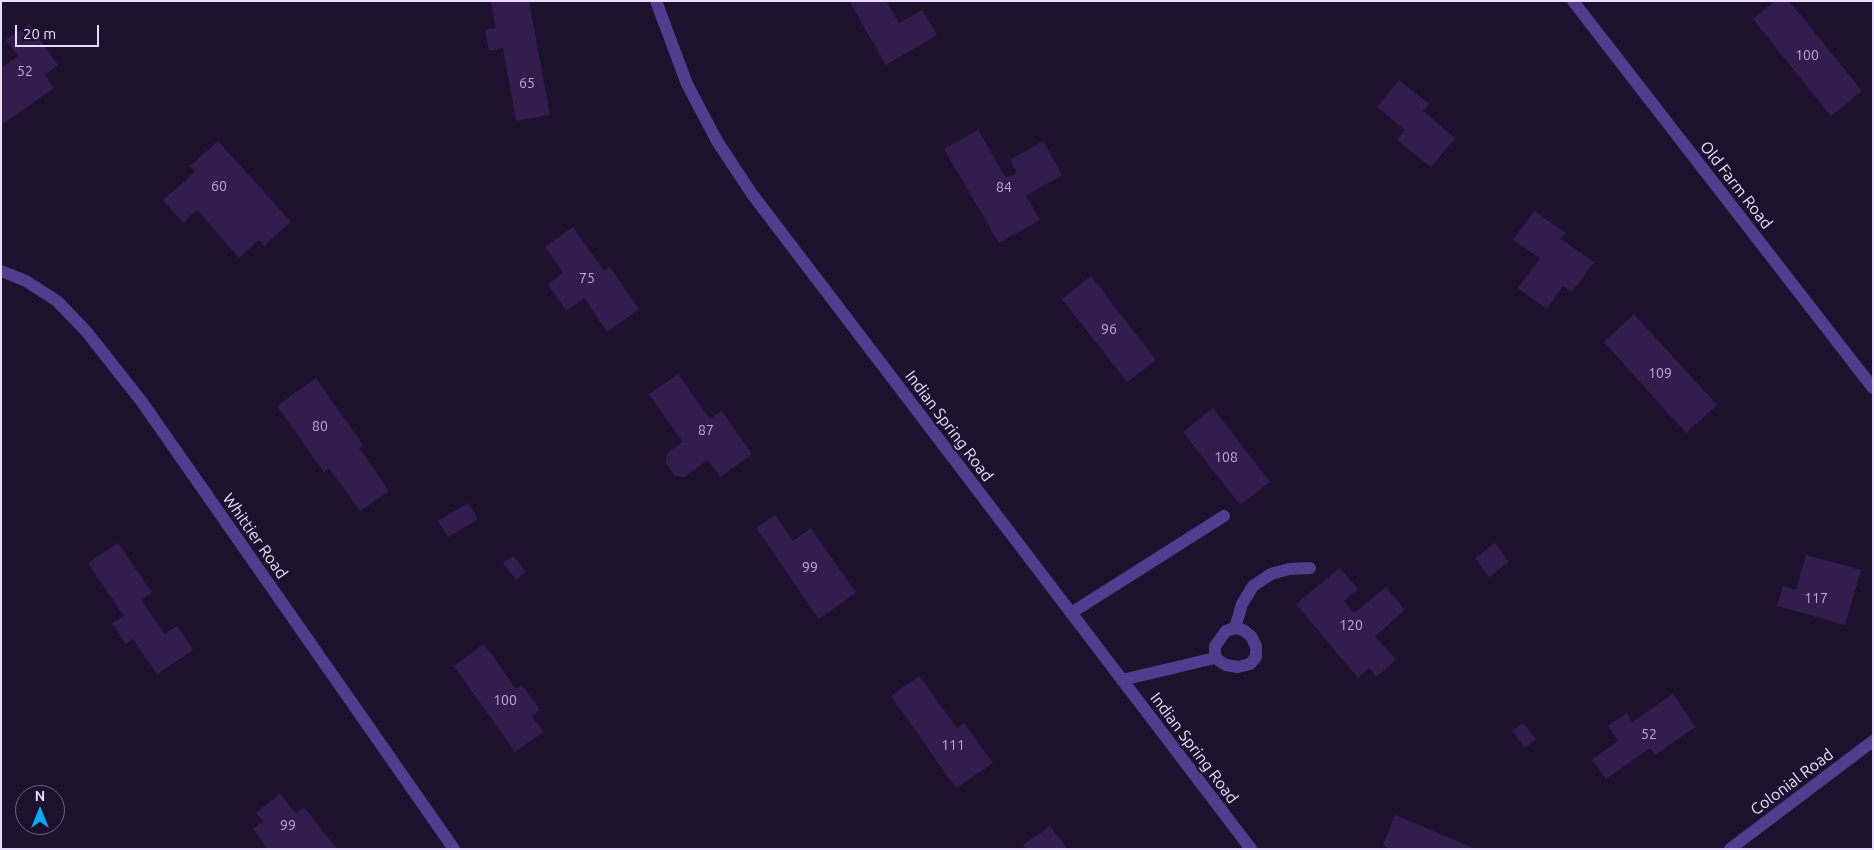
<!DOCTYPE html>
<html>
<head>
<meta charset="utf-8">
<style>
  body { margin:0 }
  #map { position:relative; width:1874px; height:850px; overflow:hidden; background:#1d112d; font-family:Ubuntu,sans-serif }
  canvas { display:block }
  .frame { position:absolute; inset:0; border:2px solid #e9ddff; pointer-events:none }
  .north { position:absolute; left:15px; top:785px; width:50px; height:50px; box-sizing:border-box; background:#1d112d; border:1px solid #6f6381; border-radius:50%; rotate:0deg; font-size:14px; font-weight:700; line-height:20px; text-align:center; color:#e9ddff }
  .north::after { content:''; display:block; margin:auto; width:18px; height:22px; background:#09abff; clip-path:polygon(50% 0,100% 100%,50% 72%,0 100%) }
  .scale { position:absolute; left:15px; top:25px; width:84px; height:22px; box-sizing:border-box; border:2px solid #e9ddff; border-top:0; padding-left:6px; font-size:15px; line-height:18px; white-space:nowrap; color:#e9ddff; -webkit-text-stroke:4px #1d112d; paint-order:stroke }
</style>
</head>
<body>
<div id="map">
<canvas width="1874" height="850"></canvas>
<div class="frame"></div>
<div class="north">N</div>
<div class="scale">20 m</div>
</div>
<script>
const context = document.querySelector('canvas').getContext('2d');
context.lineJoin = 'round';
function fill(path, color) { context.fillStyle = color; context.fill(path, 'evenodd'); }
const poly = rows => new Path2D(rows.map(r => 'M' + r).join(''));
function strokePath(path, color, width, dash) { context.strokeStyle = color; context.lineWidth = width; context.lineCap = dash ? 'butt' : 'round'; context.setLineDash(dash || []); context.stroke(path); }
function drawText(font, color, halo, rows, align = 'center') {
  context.font = font + ' Ubuntu,sans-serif'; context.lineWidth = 5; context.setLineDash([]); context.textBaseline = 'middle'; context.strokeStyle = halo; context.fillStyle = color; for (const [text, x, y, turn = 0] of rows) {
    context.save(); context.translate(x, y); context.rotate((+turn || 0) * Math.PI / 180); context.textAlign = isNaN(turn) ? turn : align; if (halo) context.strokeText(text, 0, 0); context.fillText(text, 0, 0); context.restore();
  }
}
const building = poly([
  [529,1,550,115,516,121,503,48,489,51,485,30,496,28,491,2],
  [849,1,886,1,899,23,922,10,937,35,886,65],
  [1775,1,1789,1,1862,91,1831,116,1753,19],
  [29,24,58,65,45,75,54,88,1,125,1,68,18,56,6,40],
  [1399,80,1429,104,1423,111,1455,138,1431,167,1397,140,1405,130,1377,107],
  [978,130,1006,178,1017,173,1010,160,1043,141,1062,175,1026,196,1040,220,999,243,944,149],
  [218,141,291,222,264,246,259,240,239,258,197,210,183,223,163,200,195,172,190,166],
  [1534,211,1566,233,1561,239,1594,262,1572,292,1563,286,1547,309,1518,288,1540,258,1513,240],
  [573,227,604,271,610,267,639,309,607,332,584,298,566,311,548,284,563,273,545,247],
  [1091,276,1156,360,1127,382,1062,299],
  [1634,314,1717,405,1686,433,1604,342],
  [678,374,710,419,722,411,752,454,720,477,708,460,684,477,675,476,666,463,667,453,683,442,649,394],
  [316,378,363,445,359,448,389,491,360,511,329,468,324,472,277,406],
  [1213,408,1270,482,1240,505,1183,432],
  [468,503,478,519,448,537,438,521],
  [775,515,793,541,811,528,856,593,819,619,756,528],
  [118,543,152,593,141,600,165,634,177,626,193,650,157,674,133,639,126,644,112,623,124,616,88,563],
  [1495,543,1509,562,1489,577,1475,558],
  [1806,555,1861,570,1845,625,1777,606,1783,586,1796,590],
  [513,556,526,572,516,580,503,563],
  [1340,568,1358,589,1344,601,1354,613,1386,587,1405,610,1375,636,1396,660,1376,677,1369,668,1358,678,1296,604],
  [484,644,516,689,522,685,540,710,532,716,543,732,515,752,454,666],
  [919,676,957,728,964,723,993,763,956,788,891,696],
  [1673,694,1695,727,1655,755,1650,748,1606,779,1592,759,1618,741,1608,726,1627,713,1632,722],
  [1523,723,1536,739,1525,748,1512,731],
  [280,794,296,813,304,807,337,849,268,849,253,829,263,821,256,813],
  [1395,815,1476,849,1391,849,1383,845],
  [1050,826,1067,849,1026,849,1023,845]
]);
const minor = poly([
  [656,1,687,84,717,141,752,194,1251,849],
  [1573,1,1873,388],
  [1,271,26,281,57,301,86,331,142,402,454,849],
  [1071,613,1224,516],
  [1235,628,1242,604,1253,586,1271,574,1289,569,1310,568],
  [1122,680,1215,658,1226,665,1238,667,1250,664,1256,657,1256,646,1251,636,1243,630,1235,628,1226,631,1215,646,1215,658],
  [1730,849,1873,741]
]);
const numberNames = [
  ["100",1807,55],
  ["52",25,71],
  ["65",527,83],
  ["60",219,186],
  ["84",1004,187],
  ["75",587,278],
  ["96",1109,329],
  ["109",1660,373],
  ["80",320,426],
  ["87",706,430],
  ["108",1226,457],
  ["99",810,567],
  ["117",1816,598],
  ["120",1351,625],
  ["100",505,700],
  ["52",1649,734],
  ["111",953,745],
  ["99",288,825]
];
const streetNames = [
  ["Old Farm Road",1736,185,52],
  ["Indian Spring Road",949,426,53],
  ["Whittier Road",255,536,55],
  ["Indian Spring Road",1194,748,53],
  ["Colonial Road",1792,782,-37]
];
fill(building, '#331d4e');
strokePath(minor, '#523c8d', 12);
drawText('14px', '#bcadd3', null, numberNames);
drawText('16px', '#e9ddff', '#1d112d', streetNames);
</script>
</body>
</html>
